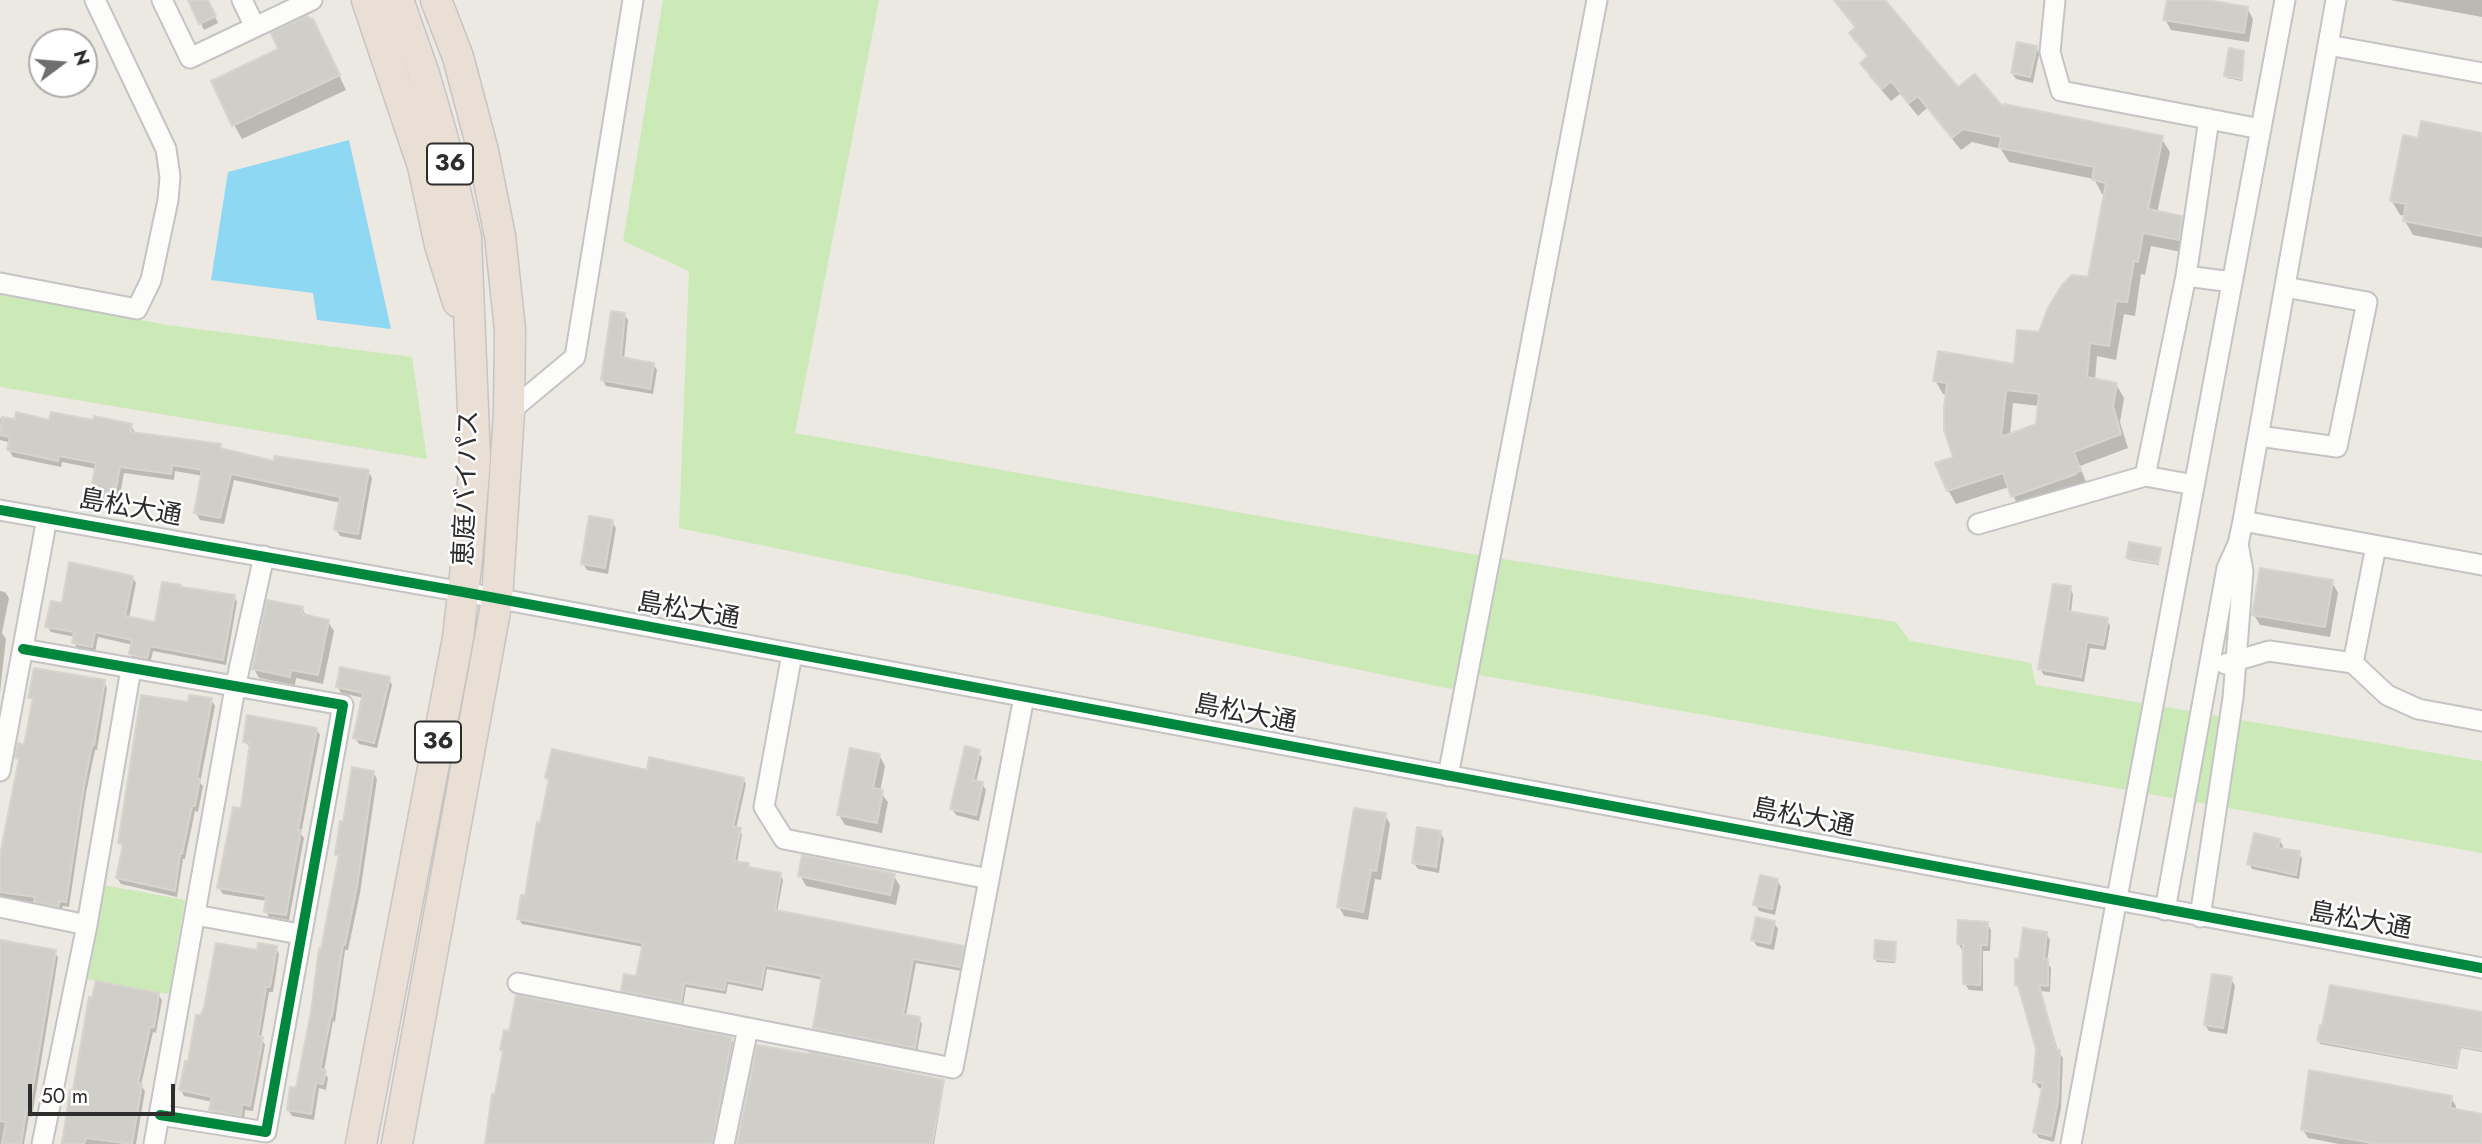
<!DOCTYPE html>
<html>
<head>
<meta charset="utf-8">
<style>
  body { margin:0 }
  #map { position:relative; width:2482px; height:1144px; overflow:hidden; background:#ece8e2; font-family:Jost,sans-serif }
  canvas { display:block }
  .north { position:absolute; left:28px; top:28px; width:70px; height:70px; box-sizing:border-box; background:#fff; border:2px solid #ababab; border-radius:50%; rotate:74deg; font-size:19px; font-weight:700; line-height:28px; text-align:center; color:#2d2d2d }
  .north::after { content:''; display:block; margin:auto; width:24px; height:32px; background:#706e6c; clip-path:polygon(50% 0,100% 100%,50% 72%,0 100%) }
  .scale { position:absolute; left:28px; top:1084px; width:147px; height:32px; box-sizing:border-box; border:4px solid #2d2d2d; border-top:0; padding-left:9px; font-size:21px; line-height:24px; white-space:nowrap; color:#2d2d2d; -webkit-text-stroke:5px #fff; paint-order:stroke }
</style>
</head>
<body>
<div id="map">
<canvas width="2482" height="1144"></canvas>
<div class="north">N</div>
<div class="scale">50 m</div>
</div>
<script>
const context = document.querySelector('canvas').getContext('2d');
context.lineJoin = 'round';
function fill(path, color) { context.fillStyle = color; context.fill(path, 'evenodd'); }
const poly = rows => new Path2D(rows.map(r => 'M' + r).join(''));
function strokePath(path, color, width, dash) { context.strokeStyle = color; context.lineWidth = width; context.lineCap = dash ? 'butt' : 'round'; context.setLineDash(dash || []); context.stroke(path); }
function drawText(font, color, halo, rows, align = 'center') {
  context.font = font + ' Jost,"Noto Sans JP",sans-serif'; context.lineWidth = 5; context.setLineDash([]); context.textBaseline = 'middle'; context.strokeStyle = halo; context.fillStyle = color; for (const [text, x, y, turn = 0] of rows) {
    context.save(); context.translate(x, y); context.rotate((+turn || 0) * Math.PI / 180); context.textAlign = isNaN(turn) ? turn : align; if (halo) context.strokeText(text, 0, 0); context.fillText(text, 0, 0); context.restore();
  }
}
const green = poly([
  [663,0,879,0,795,433,1472,554,1896,622,1910,641,2031,663,2036,685,2482,761,2482,853,1479,675,1451,689,679,528,689,271,623,241],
  [0,293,167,325,412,357,427,459,0,387],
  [103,885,185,900,169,994,86,979]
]);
const water = poly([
  [349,140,391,329,317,320,313,293,211,280,228,172]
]);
const shadow = poly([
  [190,0,207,0,218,23,204,30],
  [1833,0,1883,0,1958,90,2005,112,2161,138,2170,152,2157,213,2181,217,2189,231,2186,253,2151,246,2145,275,2141,274,2135,316,2124,314,2116,360,2097,356,2095,380,2116,384,2124,398,2120,422,2128,448,2080,466,2087,485,2020,510,2009,487,1956,504,1948,490,1956,459,1947,395,1943,394,1935,380,2015,366,2040,334,2089,279,2106,195,2102,194,2094,179,2009,162,2001,149,1972,142,1961,150,1927,108,1918,116,1900,94,1891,101,1870,77,1862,63,1868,58,1851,33,1856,29],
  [2013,403,2040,406,2038,425,2010,436],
  [2168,0,2198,0,2247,8,2253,19,2249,42,2171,30,2165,19],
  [2390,0,2482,0,2482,17],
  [320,35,346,90,242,139,234,125],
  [2036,47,2039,54,2033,83,2016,79,2012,73],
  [2243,53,2242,81,2227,78,2225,75],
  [2482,135,2482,248,2413,235,2405,221,2406,216,2400,215,2392,201,2419,140],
  [624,314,628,320,624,359,653,364,657,370,653,394,606,386,603,380],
  [0,418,16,422,131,426,136,434,220,446,222,450,275,463,368,471,372,478,361,540,340,536,336,529,341,503,234,480,224,524,200,520,196,513,203,476,175,471,174,480,124,473,118,506,96,502,92,495,97,469,62,462,61,467,13,457,9,450,11,443,0,440],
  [612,522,616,528,608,574,587,570,583,564],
  [2159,550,2159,565,2129,560,2127,558],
  [132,577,136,583,129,618,157,625,181,589,234,596,237,602,226,665,153,651,150,664,134,660,131,654,133,645,98,637,95,652,77,648,74,642,75,637,51,632,47,626,63,605],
  [2332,582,2338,593,2330,637,2260,625,2254,615],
  [2070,588,2073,594,2071,613,2107,620,2110,626,2106,650,2090,648,2084,682,2044,675,2040,669],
  [0,591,5,592,9,598,2,633,6,639,0,692],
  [302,608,307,617,328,622,334,631,323,684,296,678,295,685,259,678,254,669],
  [389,679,392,685,377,748,359,744,355,738,364,698,341,693,338,687],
  [104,682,107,688,97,750,95,750,86,793,69,907,63,906,61,912,40,908,37,903,0,897,0,862,20,764,17,758,26,747,34,703,30,697],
  [211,700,215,706,200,783,203,786,198,812,195,811,185,859,183,859,177,897,121,884,117,878,124,849,120,842,189,704],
  [316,729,320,735,301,834,304,838,289,920,269,917,266,911,267,901,223,894,219,888,243,810,251,748,245,742],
  [978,751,982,758,976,782,982,784,986,790,979,821,956,815,952,809],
  [879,755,885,766,880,792,888,802,882,833,845,825,839,815],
  [373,772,377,779,360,893,348,950,345,950,335,1022,333,1021,324,1071,328,1078,326,1090,319,1088,314,1120,292,1116,288,1110,298,1090,340,860,337,854,344,824],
  [648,772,743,779,746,784,736,829,742,834,737,863,748,865,750,869,780,875,783,880,777,912,963,947,966,952,962,971,916,963,906,1016,919,1019,922,1024,917,1052,818,1033,815,1028,823,980,767,969,763,991,728,984,726,994,686,987,683,1006,626,995,623,990,637,978,644,947,522,924,519,919,527,898,550,783,547,778],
  [1385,815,1390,824,1381,880,1375,879,1368,920,1344,916,1339,907],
  [1440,832,1444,839,1439,873,1418,869,1414,863],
  [2279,840,2283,846,2282,850,2299,853,2302,859,2299,879,2252,869,2249,863],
  [800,875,894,876,900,886,896,905,806,886],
  [1777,880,1781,887,1775,915,1759,911,1755,904],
  [1774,923,1778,929,1774,950,1757,946,1753,940],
  [1987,923,1991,930,1990,951,1983,951,1983,991,1969,990,1965,984,1965,950,1962,950,1958,943],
  [2046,933,2050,940,2047,962,2051,968,2050,992,2041,991,2058,1051,2063,1058,2061,1108,2054,1142,2039,1138,2035,1132,2044,1089,2039,1088,2035,1082,2037,1049,2017,985],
  [0,939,11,941,13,944,55,952,58,958,32,1117,29,1116,24,1144,0,1144],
  [1895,944,1895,963,1877,962,1875,959],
  [276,948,279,954,273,992,269,992,261,1038,265,1045,253,1111,245,1110,244,1121,214,1116,211,1110,213,1102,184,1096,181,1090,203,1017,258,952],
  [2231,979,2235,986,2227,1034,2209,1031,2205,1025],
  [158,994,162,1000,156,1033,153,1032,141,1085,145,1091,136,1144,61,1144,62,1137,65,1137,74,1092],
  [2482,1012,2482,1052,2461,1048,2457,1069,2320,1044,2319,1041,2482,1014],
  [731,1039,733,1042,713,1144,486,1144,497,1096,503,1052,502,1050],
  [942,1082,944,1084,934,1144,738,1144],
  [2451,1098,2456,1106,2455,1111,2482,1116,2482,1144,2339,1144,2308,1138,2303,1130]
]);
const building = poly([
  [188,0,208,0,216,16,199,24,188,0],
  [1834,0,1885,0,1958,87,1975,74,2004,108,2004,104,2163,136,2148,209,2182,216,2179,240,2143,233,2138,262,2134,261,2127,302,2116,301,2109,346,2090,343,2087,377,2117,383,2113,406,2121,434,2074,452,2081,471,2075,472,2076,474,2011,497,2003,473,1947,491,1935,463,1953,457,1944,430,1944,408,1947,383,1933,381,1938,351,2014,364,2017,330,2039,332,2048,308,2062,285,2072,275,2088,277,2106,183,2092,180,2094,167,1999,148,2001,137,1963,129,1952,138,1918,96,1909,103,1891,81,1882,89,1860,63,1868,56,1849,33,1856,27,1834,0],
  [2006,390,2039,394,2036,424,2001,437,2006,390],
  [2167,0,2208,0,2248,7,2244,33,2163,20,2167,0],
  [306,16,313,19,340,75,232,126,211,81,278,49,271,33,306,16],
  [2017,42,2037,46,2030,77,2011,73,2017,42],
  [2229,48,2244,51,2242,79,2224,76,2229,48],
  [2421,121,2482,133,2482,236,2403,221,2406,204,2390,201,2403,135,2418,138,2421,121],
  [611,311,625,313,621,357,654,363,650,389,601,380,611,311],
  [16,412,49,420,51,412,93,420,94,416,132,424,131,432,221,444,220,448,274,461,274,456,369,470,358,534,334,530,340,497,231,474,220,518,194,513,202,470,172,465,171,474,120,467,114,499,90,495,96,463,59,456,58,461,7,450,10,437,0,435,2,417,15,419,16,412],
  [589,516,613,520,605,568,581,564,589,516],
  [2129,542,2161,548,2158,563,2126,558,2129,542],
  [69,562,133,576,125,616,155,622,162,582,181,585,181,587,235,595,223,660,150,646,147,658,141,657,129,654,132,640,95,632,92,647,72,643,74,632,45,627,51,601,62,603,69,562],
  [2260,568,2333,580,2325,627,2252,615,2260,568],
  [2053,584,2071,586,2068,611,2108,618,2103,645,2087,642,2081,677,2038,669,2053,584],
  [267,600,303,607,302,614,329,620,318,675,291,670,290,677,252,669,267,600],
  [340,667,390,677,374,743,353,738,363,693,336,687,340,667],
  [34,668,105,680,94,745,92,745,84,786,66,902,60,901,58,907,34,902,35,897,0,892,0,855,19,759,15,758,18,743,24,745,33,698,28,698,34,668],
  [141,695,188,702,189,695,212,698,197,778,200,779,195,806,192,806,182,854,180,854,175,891,116,878,123,844,118,843,141,695],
  [247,715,317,728,298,830,301,830,286,915,264,912,266,896,217,888,233,807,241,808,250,743,243,742,247,715],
  [965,746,980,750,973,780,983,782,976,815,950,809,965,746],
  [850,748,880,754,873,788,883,790,877,823,837,815,850,748],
  [552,749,647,770,649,757,744,778,733,826,741,828,734,861,749,863,748,867,781,873,775,910,964,946,960,967,913,959,903,1014,920,1017,915,1048,813,1028,822,976,765,965,761,987,726,980,724,990,684,983,681,1002,621,991,624,974,636,976,643,943,517,919,521,895,525,896,537,822,540,823,549,779,545,778,552,749],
  [352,767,374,771,357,886,345,945,343,944,332,1016,331,1016,320,1069,326,1070,323,1084,316,1083,311,1114,287,1110,290,1087,296,1088,311,1012,319,948,321,949,339,855,335,855,340,821,343,822,352,767],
  [1354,808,1386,813,1376,871,1371,870,1363,912,1337,907,1354,808],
  [1417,827,1441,831,1436,867,1412,863,1417,827],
  [2254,833,2280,839,2278,848,2300,851,2296,875,2247,864,2254,833],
  [802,855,895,874,890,895,798,876,802,855],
  [1760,875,1778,879,1772,909,1753,905,1760,875],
  [1756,917,1775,921,1770,944,1751,940,1756,917],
  [1958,920,1988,922,1987,945,1981,945,1980,985,1963,984,1963,944,1957,944,1958,920],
  [2023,928,2047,932,2044,959,2048,959,2048,986,2039,985,2056,1049,2060,1050,2058,1101,2051,1136,2033,1132,2043,1083,2033,1082,2036,1049,2018,985,2015,985,2015,959,2019,959,2023,928],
  [0,940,56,950,29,1111,26,1111,21,1144,2,1144,6,1122,0,1121,0,940],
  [1875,940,1896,942,1895,961,1874,959,1875,940],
  [216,943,257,950,258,943,277,946,270,987,266,987,258,1036,263,1037,250,1106,242,1104,241,1116,209,1110,212,1097,179,1090,185,1061,188,1062,196,1015,201,1015,204,1007,216,943],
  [2212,974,2232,977,2223,1028,2204,1025,2212,974],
  [96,981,159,993,154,1027,150,1027,138,1083,142,1084,132,1144,86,1138,84,1144,62,1144,70,1090,73,1090,89,997,92,998,96,981],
  [2330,985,2482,1012,2482,1050,2460,1046,2456,1067,2317,1041,2320,1025,2322,1026,2330,985],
  [516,995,732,1037,712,1144,485,1144,492,1094,495,1094,503,1051,500,1050,504,1030,509,1031,516,995],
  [757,1045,809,1054,809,1052,944,1080,932,1144,737,1144,757,1045],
  [2309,1070,2452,1096,2450,1108,2482,1114,2482,1144,2377,1144,2301,1130,2309,1070]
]);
const minor = poly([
  [162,0,190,58,312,0],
  [242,0,255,27],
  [2055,0,2050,52,2061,91,2261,129],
  [2328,45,2482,73],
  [2209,119,2186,276,2232,282],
  [2186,276,2145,476,2194,485],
  [0,283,137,309,151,280,168,200,170,177,166,149,95,0],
  [509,412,575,357,633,0],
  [2259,436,2337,447,2367,302,2285,287],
  [0,510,463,592,2482,968],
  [2243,521,2482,565],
  [1978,524,2145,476],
  [23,649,343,705,266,1132,160,1115],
  [792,654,764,807,784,839,989,879],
  [2353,663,2387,695,2418,709,2482,721],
  [2225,664,2269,651,2353,663,2376,546],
  [0,771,47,518],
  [1448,776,1597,0],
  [0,907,87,925],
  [2165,910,2227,568,2238,544,2243,521,2336,0],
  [195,915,300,934],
  [2200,917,2233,698,2243,571,2238,544],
  [518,983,953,1068,1024,697],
  [42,1144,87,925,131,669],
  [154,1144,235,688,264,556],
  [724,1144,748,1028],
  [2071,1144,2285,0]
]);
const highway = poly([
  [367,0,423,166,440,245,458,302],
  [361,1144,458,638,467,558,475,459,466,237,442,136,424,74,398,0],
  [397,1144,497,600,509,412,510,330,500,236,483,151,458,57,436,0]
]);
const cycleway = poly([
  [0,510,463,592,2482,968],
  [23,649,343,705,266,1132,160,1115]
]);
const shields = [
  [450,164,46],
  [438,742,46]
];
const shieldNames = [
  ["36",450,164],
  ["36",438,742]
];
const streetNames = [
  ["恵庭バイパス",468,488,-88],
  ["島松大通",130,509,10],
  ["島松大通",688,612,10],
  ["島松大通",1245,715,11],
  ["島松大通",1803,819,11],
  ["島松大通",2360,922,10]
];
fill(green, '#cceab8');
fill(water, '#8fd8f4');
fill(shadow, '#0003');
fill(building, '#d0cec9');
strokePath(building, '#d7d4ce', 2);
strokePath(minor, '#c5c4c4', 23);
strokePath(highway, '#c6c5c3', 33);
strokePath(minor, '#fcfcfb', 19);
strokePath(highway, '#eadfd4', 30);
strokePath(cycleway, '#00873e', 10);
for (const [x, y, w] of shields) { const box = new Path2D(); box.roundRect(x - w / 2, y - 20.5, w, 41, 5); context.fillStyle = '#fff'; context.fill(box); strokePath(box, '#2d2d2d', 2); }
drawText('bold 24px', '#2d2d2d', null, shieldNames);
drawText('26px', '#2d2d2d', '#fff', streetNames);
</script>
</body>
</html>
